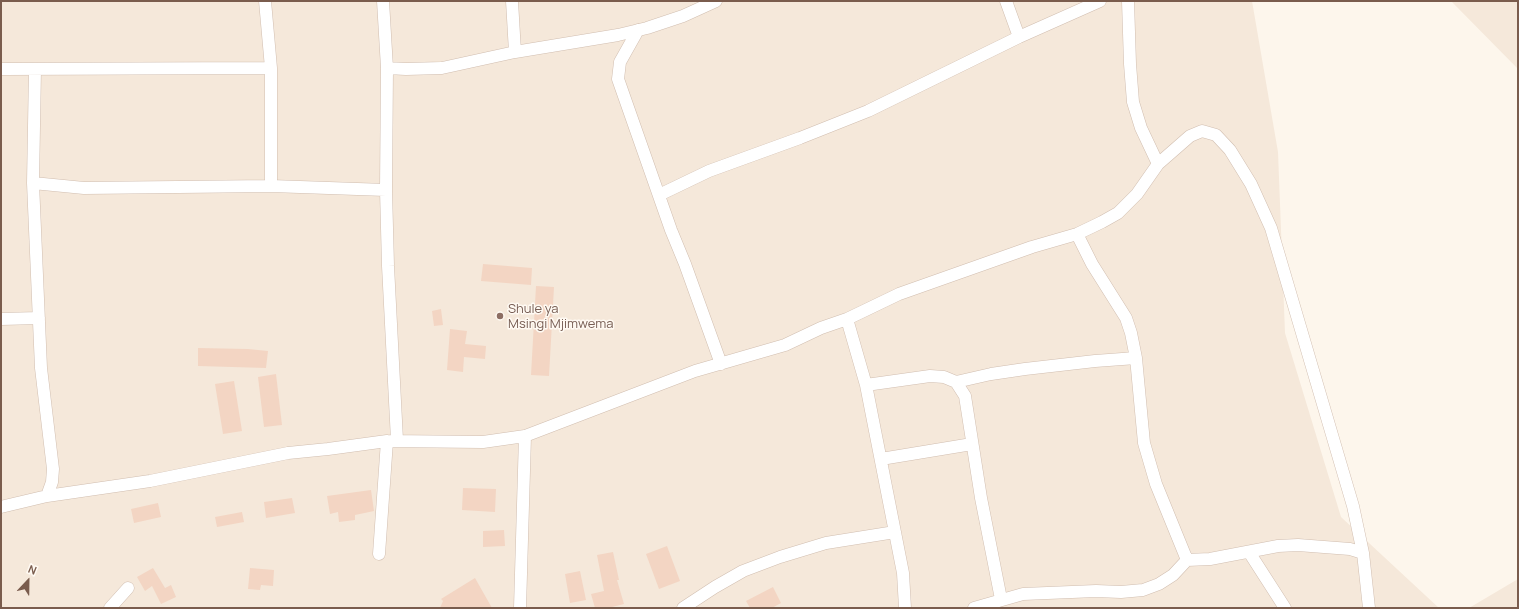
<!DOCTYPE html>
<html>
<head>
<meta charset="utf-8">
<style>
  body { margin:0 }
  #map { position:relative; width:1519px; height:609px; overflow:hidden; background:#fdf6ec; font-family:Manrope,sans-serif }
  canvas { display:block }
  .frame { position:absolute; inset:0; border:2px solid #7a5c4d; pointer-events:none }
  .north { position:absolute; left:8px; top:561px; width:40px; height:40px; -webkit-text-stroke:3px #fffaf3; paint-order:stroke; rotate:22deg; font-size:11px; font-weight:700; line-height:16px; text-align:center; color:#7a5c4d }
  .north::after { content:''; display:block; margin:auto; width:14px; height:18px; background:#7a5c4d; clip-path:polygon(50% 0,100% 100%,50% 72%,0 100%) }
</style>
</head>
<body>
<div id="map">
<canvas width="1519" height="609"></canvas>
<div class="frame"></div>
<div class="north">N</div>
</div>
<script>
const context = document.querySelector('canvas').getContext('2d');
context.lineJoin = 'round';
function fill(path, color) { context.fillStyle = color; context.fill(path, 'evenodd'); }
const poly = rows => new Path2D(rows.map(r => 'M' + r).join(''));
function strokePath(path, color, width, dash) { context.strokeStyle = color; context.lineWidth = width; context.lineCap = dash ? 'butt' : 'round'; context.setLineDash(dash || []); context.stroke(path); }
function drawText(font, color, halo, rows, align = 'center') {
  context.font = font + ' Manrope,sans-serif'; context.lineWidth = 3; context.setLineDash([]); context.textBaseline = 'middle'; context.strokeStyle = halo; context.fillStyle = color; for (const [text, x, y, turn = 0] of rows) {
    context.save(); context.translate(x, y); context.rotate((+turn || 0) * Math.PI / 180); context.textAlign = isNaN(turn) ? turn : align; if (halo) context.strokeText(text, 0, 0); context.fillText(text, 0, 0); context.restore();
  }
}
const residential = poly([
  [1,1,1252,1,1278,152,1285,333,1341,517,1439,608,1,608],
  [1451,1,1518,1,1518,69],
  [1518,579,1518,608,1469,608]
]);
const building = poly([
  [483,264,532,268,531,285,481,281],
  [536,286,554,287,549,376,531,375],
  [441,309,443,325,434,326,432,311],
  [450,329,467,331,465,344,486,346,485,359,464,357,463,372,447,370],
  [198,348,248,349,268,351,266,368,198,366],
  [276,374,282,425,264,427,258,377],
  [234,381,242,431,223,434,215,384],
  [463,488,496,489,495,512,462,510],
  [371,490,374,511,355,515,355,520,339,522,338,512,330,514,327,496],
  [292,498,295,513,266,518,264,502],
  [158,503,161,517,134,523,131,509],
  [242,512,244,522,217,527,215,517],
  [504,530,505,546,483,547,483,531],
  [667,546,680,581,659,589,646,554],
  [613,552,619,580,617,580,624,604,608,608,595,608,591,594,604,591,597,555],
  [153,568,165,588,171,585,176,597,161,604,152,586,145,591,137,577],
  [250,568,274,570,273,586,261,585,260,590,248,589],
  [580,571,586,600,570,603,565,574],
  [475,578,492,608,440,608,443,601,441,599],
  [773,587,781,603,772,608,750,608,746,601]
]);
const minor = poly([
  [265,1,271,68,271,186],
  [383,1,387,68,386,190,388,266,397,440],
  [512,1,515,52],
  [1006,1,1019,37],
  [1128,1,1130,64,1133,102,1141,128,1158,164],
  [638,30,620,62,618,79,671,230,685,264,721,364],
  [387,68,406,69,442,68,515,52,618,35,647,28,683,16,716,1],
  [1,69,271,68],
  [35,69,33,183,41,368,53,469,52,482,47,496],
  [33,183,84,188,271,186,386,190],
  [659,195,709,171,800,138,868,111,1019,37,1100,1],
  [1077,234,1092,264,1126,318,1131,333,1136,358,1144,443,1156,484,1187,560],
  [1,319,39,318],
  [847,319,866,385,903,573,905,608],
  [956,382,991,374,1025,369,1095,361,1136,358],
  [866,385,930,376,944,377,956,382,965,396,981,498,1001,599],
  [881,459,972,444],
  [1,507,47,496,150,481,288,453,328,449,387,441,483,442,525,436,695,371,785,345,821,328,847,319,899,294,1032,247,1077,234,1102,222,1118,213,1137,194,1158,164,1190,136,1202,131,1216,135,1230,150,1251,184,1271,228,1353,506,1363,553,1369,608],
  [1249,552,1285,608],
  [379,554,387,441],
  [110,608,128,588],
  [520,608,525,436],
  [683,608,715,587,743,571,780,557,826,543,895,532],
  [974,608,1023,594,1096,591,1121,592,1143,590,1159,584,1173,575,1187,560,1210,559,1278,546,1298,545,1350,549,1363,553]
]);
const markers = [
  [500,316,4,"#8d6e63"]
];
const educationNames = [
  ["Shule ya",508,309],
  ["Msingi Mjimwema",508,324]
];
fill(residential, '#f5e8da');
fill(building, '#f3d5c3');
strokePath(minor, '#d1beb0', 13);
strokePath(minor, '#fff', 12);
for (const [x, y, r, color] of markers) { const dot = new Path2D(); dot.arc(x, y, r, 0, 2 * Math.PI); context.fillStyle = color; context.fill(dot); strokePath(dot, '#fffaf3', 1.5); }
drawText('13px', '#785e54', '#fffaf3', educationNames, 'left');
</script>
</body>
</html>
